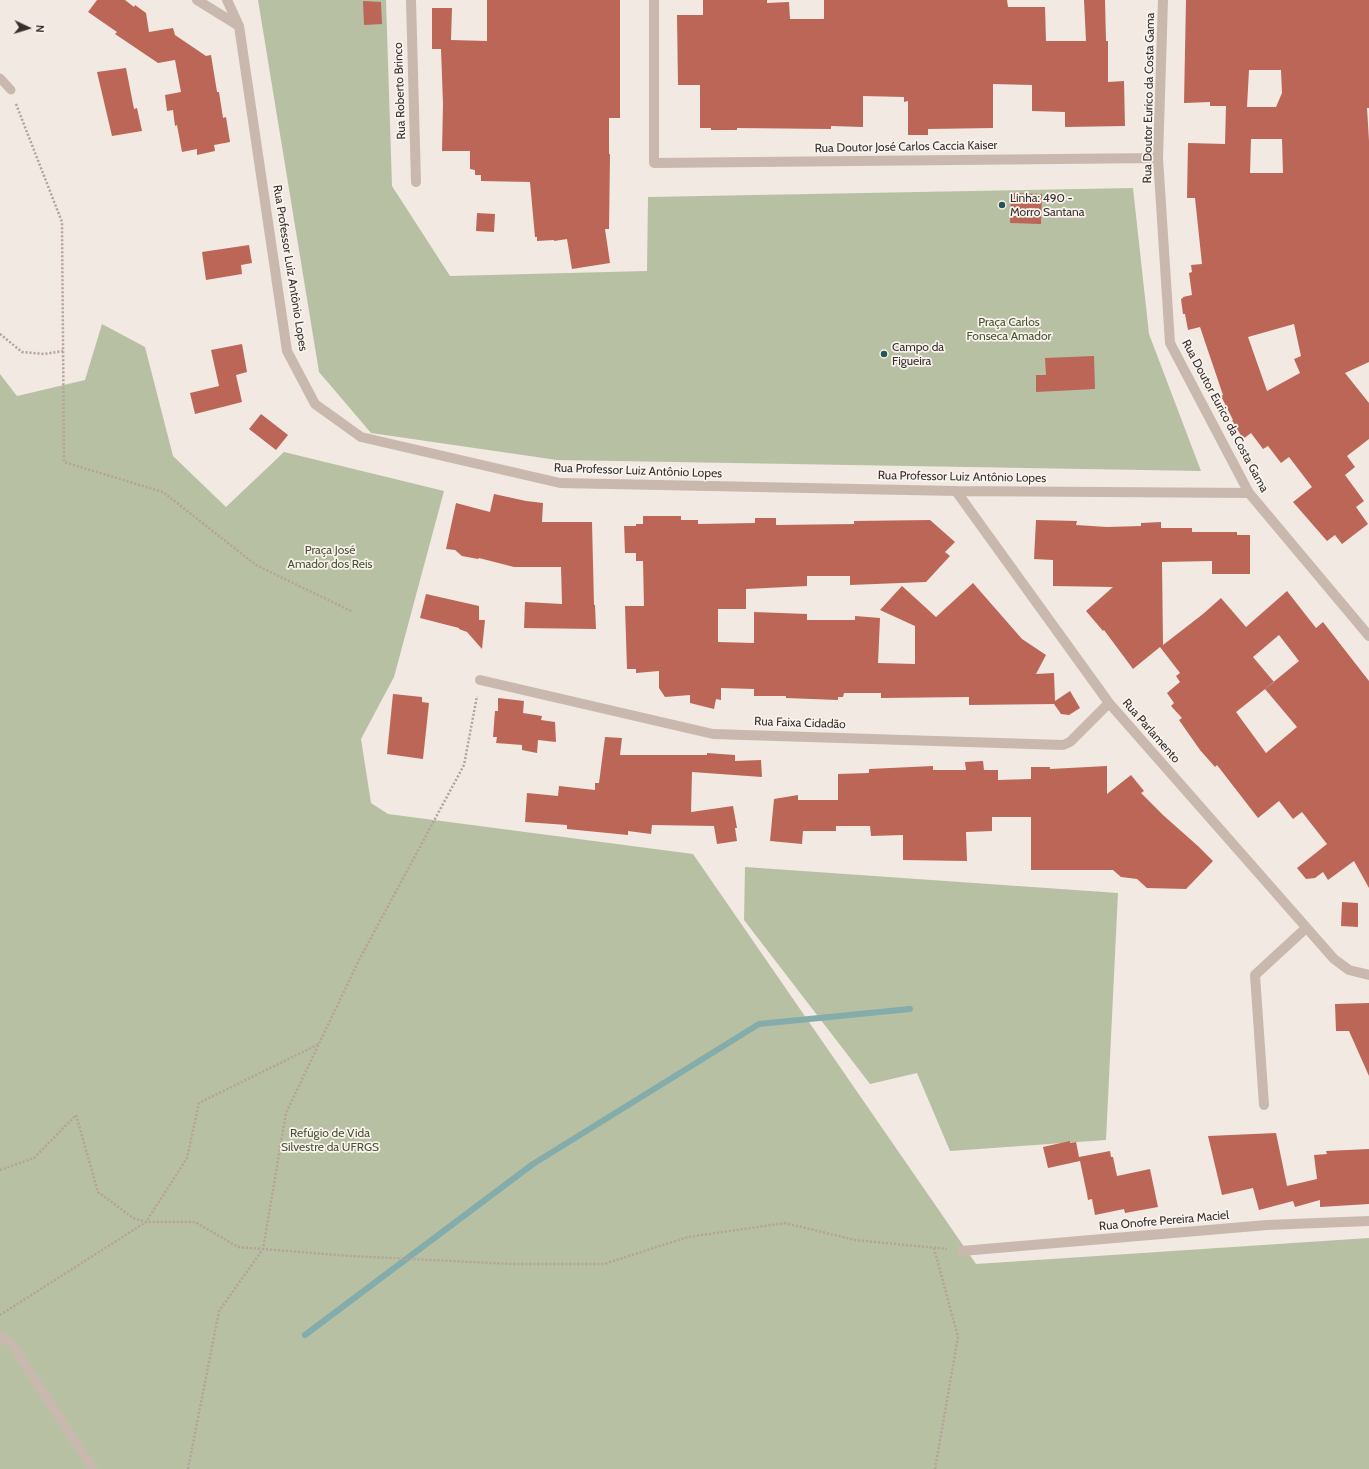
<!DOCTYPE html>
<html>
<head>
<meta charset="utf-8">
<style>
  body { margin:0 }
  #map { position:relative; width:1369px; height:1469px; overflow:hidden; background:#f1e9e2; font-family:Cabin,sans-serif }
  canvas { display:block }
  .north { position:absolute; left:8px; top:8px; width:40px; height:40px; -webkit-text-stroke:3px #f9f3ee; paint-order:stroke; rotate:94deg; font-size:11px; font-weight:700; line-height:16px; text-align:center; color:#382f2c }
  .north::after { content:''; display:block; margin:auto; width:14px; height:18px; background:#382f2c; clip-path:polygon(50% 0,100% 100%,50% 72%,0 100%) }
</style>
</head>
<body>
<div id="map">
<canvas width="1369" height="1469"></canvas>
<div class="north">N</div>
</div>
<script>
const context = document.querySelector('canvas').getContext('2d');
context.lineJoin = 'round';
function fill(path, color) { context.fillStyle = color; context.fill(path, 'evenodd'); }
const poly = rows => new Path2D(rows.map(r => 'M' + r).join(''));
function strokePath(path, color, width, dash) { context.strokeStyle = color; context.lineWidth = width; context.lineCap = dash ? 'butt' : 'round'; context.setLineDash(dash || []); context.stroke(path); }
function drawText(font, color, halo, rows, align = 'center') {
  context.font = font + ' Cabin,sans-serif'; context.lineWidth = 3.5; context.setLineDash([]); context.textBaseline = 'middle'; context.strokeStyle = halo; context.fillStyle = color; for (const [text, x, y, turn = 0] of rows) {
    context.save(); context.translate(x, y); context.rotate((+turn || 0) * Math.PI / 180); context.textAlign = isNaN(turn) ? turn : align; if (halo) context.strokeText(text, 0, 0); context.fillText(text, 0, 0); context.restore();
  }
}
const green = poly([
  [258,0,386,0,392,186,450,276,647,271,648,197,1133,188,1149,334,1201,471,557,460,371,433,319,372],
  [102,324,145,347,173,456,226,507,284,452,444,491,394,677,361,739,371,803,388,814,693,854,976,1264,1369,1238,1369,1469,0,1469,0,374,17,396,85,380],
  [745,867,1118,893,1106,1140,950,1151,917,1073,870,1084,744,920]
]);
const stream = poly([
  [305,1335,533,1164,759,1024,910,1009]
]);
const building = poly([
  [97,0,125,0,134,7,135,5,146,13,149,32,173,28,175,35,206,56,211,55,217,92,219,92,223,118,226,117,230,142,214,145,215,151,197,155,197,149,182,152,177,125,175,126,173,110,167,111,165,95,181,92,175,60,158,63,115,34,117,32,88,12],
  [487,0,620,0,620,118,609,118,609,154,610,154,609,229,605,229,610,263,572,269,567,239,554,241,554,240,537,241,537,237,535,237,530,182,481,181,481,175,475,175,475,170,470,169,470,151,442,151,443,104,441,49,432,49,432,8,452,8,451,40,487,41],
  [703,0,767,0,767,3,789,2,790,19,824,19,824,0,1007,0,1008,7,1045,7,1046,41,1086,41,1084,0,1105,0,1106,41,1108,41,1108,82,1124,81,1125,126,1065,127,1065,112,1032,111,1032,85,993,84,993,128,928,129,928,135,908,135,908,101,904,102,904,97,863,96,863,127,831,126,831,129,737,128,737,130,711,130,711,128,700,128,700,85,678,85,677,15,703,15],
  [1186,0,1369,0,1369,108,1367,108,1369,141,1369,362,1345,373,1369,403,1369,439,1347,456,1355,467,1345,475,1364,501,1356,507,1368,524,1342,544,1335,535,1327,541,1293,502,1312,487,1289,457,1281,463,1268,446,1263,449,1251,433,1243,439,1232,420,1233,420,1221,396,1223,395,1200,327,1188,330,1185,314,1183,314,1181,299,1183,298,1183,297,1192,295,1189,273,1192,272,1191,265,1202,264,1195,198,1187,198,1188,143,1225,144,1226,106,1210,106,1210,102,1184,103],
  [1249,70,1281,70,1282,93,1276,107,1247,107],
  [1251,139,1282,139,1283,173,1250,173],
  [1294,324,1301,356,1294,359,1300,373,1267,391,1248,337],
  [363,1,381,2,382,24,364,25],
  [126,68,134,109,137,108,142,131,112,136,97,72],
  [1011,193,1042,194,1041,224,1010,223],
  [477,213,495,214,494,232,476,231],
  [249,245,252,263,241,265,242,274,206,280,202,252],
  [242,344,247,372,236,375,242,402,195,414,190,393,219,386,211,350],
  [1094,356,1095,389,1036,392,1036,375,1046,375,1045,358],
  [261,414,288,435,276,450,249,429],
  [494,494,526,501,543,503,542,522,592,522,594,605,595,605,596,629,524,628,525,602,562,604,561,567,514,567,479,558,478,559,462,556,455,550,446,549,456,503,490,512],
  [643,516,681,516,681,520,698,520,698,524,755,523,755,518,776,518,776,525,854,524,854,521,930,520,955,542,945,552,950,556,926,582,850,585,850,576,807,576,807,586,746,589,746,609,718,609,718,642,754,643,754,612,807,614,807,620,855,620,855,616,880,618,878,663,915,664,915,626,880,610,902,586,936,617,973,583,1022,639,1046,655,1036,674,1054,673,1055,701,1070,691,1080,708,1069,715,1061,714,1054,704,969,705,969,697,881,698,881,693,844,693,843,697,838,697,838,700,786,698,786,696,754,696,754,689,721,688,721,700,716,699,714,709,690,703,690,695,665,697,659,688,659,671,636,673,636,669,627,669,625,606,644,606,643,561,636,561,636,553,625,553,624,526,636,526,636,524,643,524],
  [1036,520,1077,521,1076,525,1107,527,1141,526,1141,523,1161,522,1161,528,1192,528,1192,532,1237,532,1237,535,1250,535,1250,574,1212,574,1212,561,1162,562,1163,645,1203,614,1221,598,1246,627,1287,591,1316,628,1323,622,1369,681,1369,888,1354,861,1328,880,1323,872,1315,878,1306,879,1297,868,1327,844,1302,812,1293,819,1279,801,1258,818,1217,765,1215,767,1200,750,1179,720,1182,718,1171,706,1174,703,1167,693,1180,682,1176,676,1180,673,1160,647,1133,669,1104,630,1103,631,1086,611,1113,587,1053,586,1053,560,1034,559],
  [1279,635,1299,661,1265,689,1297,727,1266,753,1236,712,1274,682,1253,657],
  [426,594,479,606,479,620,485,620,482,649,467,632,459,629,459,628,420,618],
  [393,694,422,697,422,702,429,703,423,759,387,754],
  [498,698,524,701,523,713,542,716,541,720,555,722,556,742,538,740,537,753,522,750,522,745,496,743,497,737,493,737,495,711,498,711],
  [605,737,622,738,620,755,707,755,707,753,735,755,735,761,761,760,762,777,692,772,691,812,733,806,737,828,735,828,737,841,717,844,714,826,652,825,651,834,628,831,628,835,567,829,567,825,525,822,527,793,558,796,559,786,595,790,595,783,599,783],
  [983,761,984,770,998,770,998,780,1031,779,1031,767,1050,767,1050,769,1107,766,1107,794,1131,775,1144,791,1141,793,1163,815,1199,847,1213,861,1186,889,1147,888,1137,879,1121,877,1113,870,1031,870,1031,817,992,817,992,831,966,832,967,861,903,860,903,835,871,836,870,826,836,826,836,831,803,831,802,844,770,841,774,799,798,795,798,800,838,800,838,774,869,773,869,769,933,766,933,770,966,770,965,762],
  [1342,902,1358,903,1358,927,1341,926],
  [1369,1003,1369,1076,1349,1031,1336,1031,1335,1004],
  [1276,1133,1287,1186,1317,1179,1314,1155,1327,1154,1326,1151,1369,1149,1369,1204,1320,1207,1320,1200,1295,1207,1293,1201,1259,1210,1253,1188,1222,1195,1208,1136],
  [1070,1141,1070,1143,1076,1142,1079,1157,1110,1151,1111,1157,1113,1157,1117,1176,1150,1169,1158,1207,1125,1213,1124,1209,1095,1215,1092,1199,1088,1200,1087,1194,1080,1161,1048,1168,1043,1147]
]);
const path = poly([
  [16,104,62,222,64,462,163,492,256,565,353,612],
  [0,334,22,352,44,354,63,351],
  [76,1115,98,1192,133,1218,146,1222,195,1222,238,1247,350,1256,512,1264,604,1264,688,1237,785,1223,855,1240,947,1249],
  [0,1170,34,1158,76,1115],
  [934,1248,958,1337,935,1469],
  [0,1315,146,1222,187,1158,199,1103,319,1044],
  [188,1469,219,1311,263,1249,286,1113,358,962,464,765,477,696]
]);
const lane = poly([
  [0,78,11,90],
  [0,1337,11,1343,93,1469]
]);
const street = poly([
  [197,0,239,26],
  [227,0,239,26,287,351,315,404,361,437,560,483,956,491,1249,493],
  [411,0,416,182],
  [654,0,654,163,1158,158],
  [1163,0,1158,158,1170,343,1249,493,1369,636],
  [956,491,1109,703,1334,959,1349,970,1369,975],
  [480,680,713,734,1063,745,1070,742,1109,703],
  [1264,1105,1255,975,1306,928],
  [962,1251,1267,1225,1369,1221]
]);
const markers = [
  [1002,205,4,"#255655"],
  [884,354,4,"#255655"]
];
const streetNames = [
  ["Rua Roberto Brinco",400,91,-92],
  ["Rua Doutor Eurico da Costa Gama",1149,98,-89],
  ["Rua Doutor José Carlos Caccia Kaiser",906,147,-1],
  ["Rua Professor Luiz Antônio Lopes",290,268,81],
  ["Rua Doutor Eurico da Costa Gama",1225,416,62],
  ["Rua Professor Luiz Antônio Lopes",638,471,2],
  ["Rua Professor Luiz Antônio Lopes",962,477,1],
  ["Rua Faixa Cidadão",800,723,2],
  ["Rua Parlamento",1151,731,49],
  ["Rua Onofre Pereira Maciel",1164,1221,-5]
];
const poiNames = [
  ["Linha: 490 -",1010,198],
  ["Morro Santana",1010,212],
  ["Campo da",892,347],
  ["Figueira",892,361]
];
const parkNames = [
  ["Praça Carlos",1009,322],
  ["Fonseca Amador",1009,336],
  ["Praça José",330,550],
  ["Amador dos Reis",330,564],
  ["Refúgio de Vida",330,1133],
  ["Silvestre da UFRGS",330,1147]
];
fill(green, '#b8c0a3');
strokePath(stream, '#83acaa', 6);
fill(building, '#bb6656');
strokePath(path, '#b5a298', 2.5, [2, 2]);
strokePath(lane, '#c9b8ae', 9);
strokePath(street, '#c9b8ae', 10);
for (const [x, y, r, color] of markers) { const dot = new Path2D(); dot.arc(x, y, r, 0, 2 * Math.PI); context.fillStyle = color; context.fill(dot); strokePath(dot, '#f9f3ee', 1.5); }
drawText('12px', '#382f2c', '#f9f3ee', streetNames);
drawText('12px', '#382f2c', '#f9f3ee', poiNames, 'left');
drawText('12px', '#4b5432', '#f9f3ee', parkNames);
</script>
</body>
</html>
